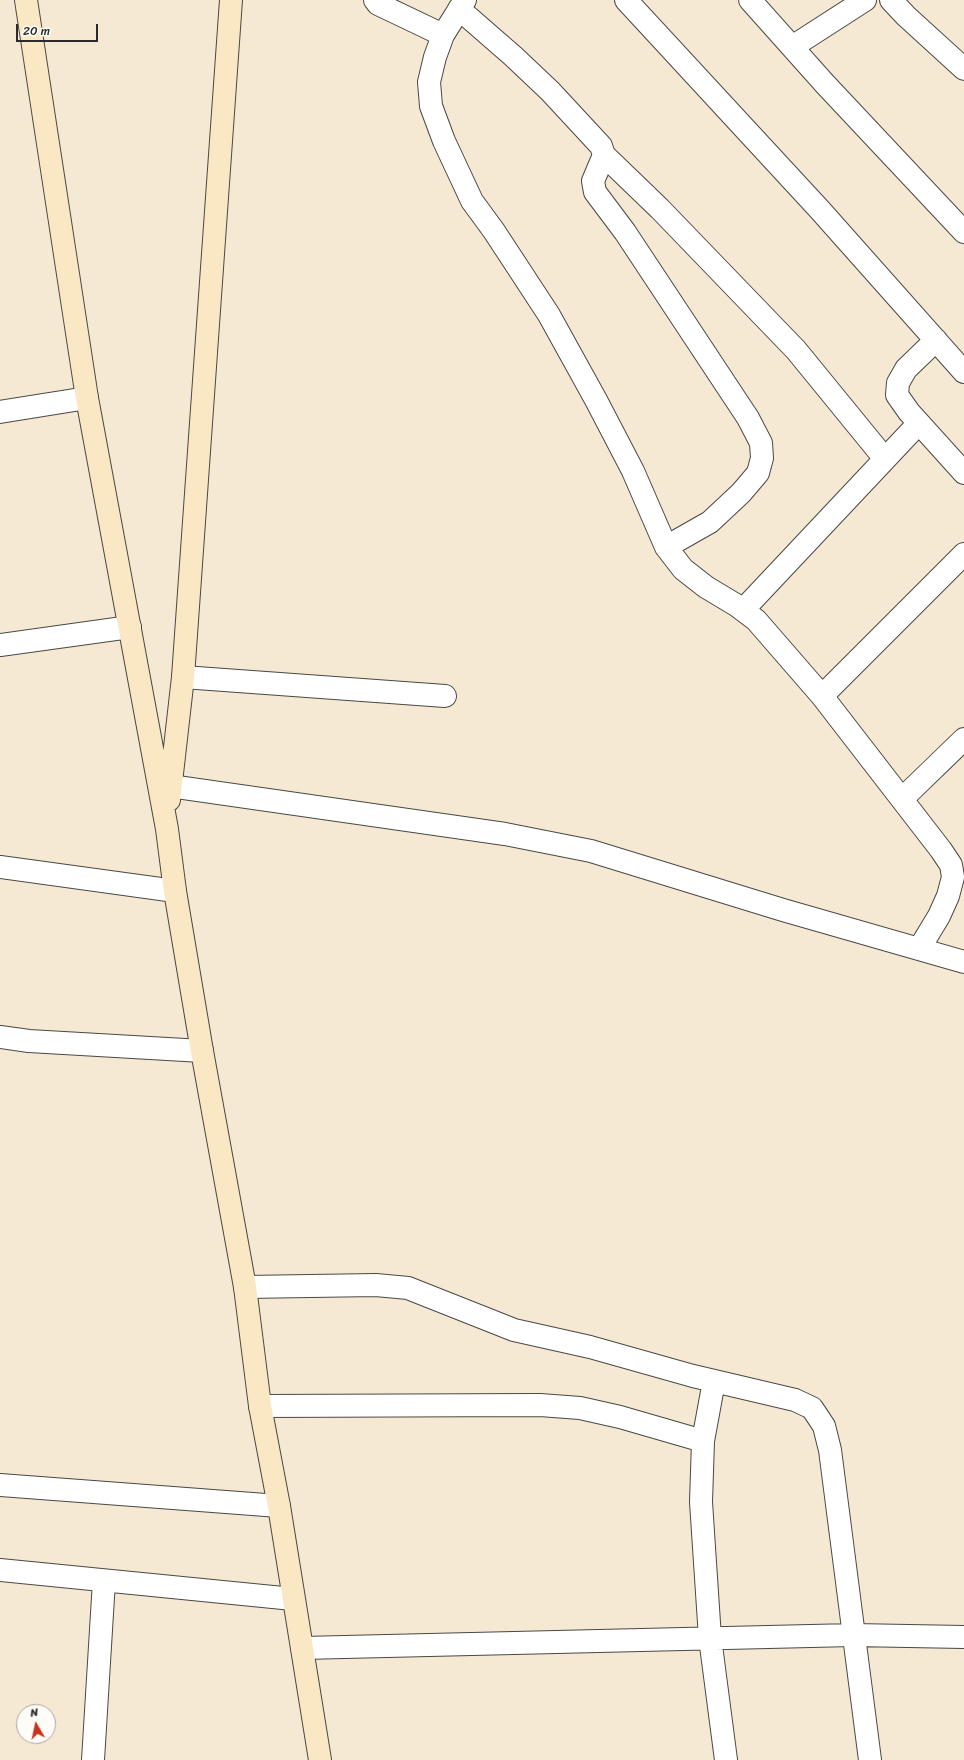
<!DOCTYPE html>
<html>
<head>
<meta charset="utf-8">
<style>
  body { margin:0 }
  #map { position:relative; width:964px; height:1760px; overflow:hidden; background:#f6e9d3; font-family:Sriracha,sans-serif }
  canvas { display:block }
  .north { position:absolute; left:16px; top:1704px; width:40px; height:40px; box-sizing:border-box; background:#fdfcf7; border:1px solid #a9a8a5; border-radius:50%; rotate:351deg; font-size:11px; font-weight:700; line-height:16px; text-align:center; color:#2b2b2b }
  .north::after { content:''; display:block; margin:auto; width:14px; height:18px; background:#c8321e; clip-path:polygon(50% 0,100% 100%,50% 72%,0 100%) }
  .scale { position:absolute; left:16px; top:24px; width:82px; height:18px; box-sizing:border-box; border:2px solid #2b2b2b; border-top:0; padding-left:5px; font-size:12px; line-height:14px; white-space:nowrap; color:#2b2b2b; -webkit-text-stroke:3px #fdfcf7; paint-order:stroke }
</style>
</head>
<body>
<div id="map">
<canvas width="964" height="1760"></canvas>
<div class="north">N</div>
<div class="scale">20 m</div>
</div>
<script>
const context = document.querySelector('canvas').getContext('2d');
context.lineJoin = 'round';
const poly = rows => new Path2D(rows.map(r => 'M' + r).join(''));
function strokePath(path, color, width, dash) { context.strokeStyle = color; context.lineWidth = width; context.lineCap = dash ? 'butt' : 'round'; context.setLineDash(dash || []); context.stroke(path); }
const street = poly([
  [375,0,378,4,443,35],
  [465,0,443,35,435,57,429,82,431,106,444,141,472,201,494,231,549,315,596,400,633,471,666,547,683,569,706,587,736,605,756,620,822,696,941,850,951,865,953,877,948,896,939,916,919,949],
  [626,0,820,210,964,372],
  [750,0,825,84,964,232],
  [891,0,906,16,964,69],
  [459,9,513,56,550,91,601,146,604,155,593,181,595,192,625,232,748,418,761,443,762,458,758,473,741,493,710,522,666,547],
  [792,47,865,0],
  [604,155,660,209,796,350,885,459],
  [936,340,906,369,898,383,897,395,909,412,964,473],
  [0,412,87,398],
  [743,610,919,423],
  [0,645,130,627],
  [183,677,445,696],
  [822,696,964,554],
  [170,786,505,834,591,851,783,910,964,962],
  [902,799,964,739],
  [0,867,175,891],
  [0,1037,29,1041,202,1051],
  [245,1287,376,1285,408,1288,514,1330,590,1347,693,1376,795,1400,812,1408,824,1426,830,1450,870,1760],
  [714,1381,703,1441,701,1502,710,1638,726,1760],
  [260,1406,540,1405,580,1408,620,1417,703,1441],
  [0,1485,279,1506],
  [0,1570,293,1599],
  [302,1648,853,1635,964,1637],
  [93,1760,104,1581]
]);
const secondary = poly([
  [26,0,87,398,167,829,175,891,202,1051,245,1287,260,1406,279,1506,320,1760],
  [169,800,183,677,231,0]
]);
strokePath(street, '#494844', 24);
strokePath(secondary, '#494844', 24);
strokePath(street, '#fff', 22);
strokePath(secondary, '#fae7c3', 22);
</script>
</body>
</html>
